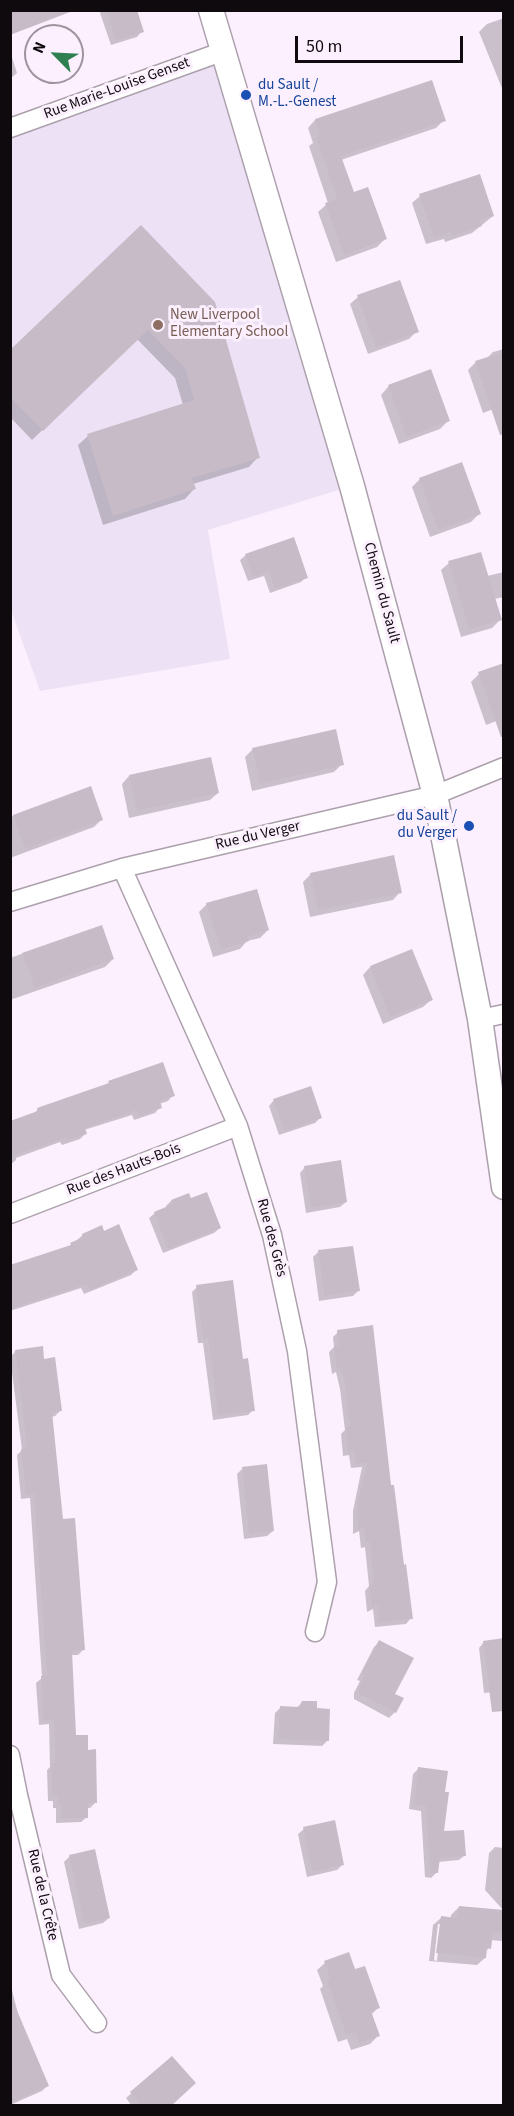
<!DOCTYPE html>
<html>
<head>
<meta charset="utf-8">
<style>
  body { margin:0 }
  #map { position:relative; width:514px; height:2116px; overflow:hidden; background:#fdf0fe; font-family:"Source Sans 3",sans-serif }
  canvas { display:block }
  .frame { position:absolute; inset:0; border:12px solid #0e0a0e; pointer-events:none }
  .north { position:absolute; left:24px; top:24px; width:60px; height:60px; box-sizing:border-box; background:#fdf0fe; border:2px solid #9d949e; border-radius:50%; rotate:294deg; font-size:16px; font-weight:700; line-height:24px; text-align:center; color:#0e0a0e }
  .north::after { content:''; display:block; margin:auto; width:21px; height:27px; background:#2f8051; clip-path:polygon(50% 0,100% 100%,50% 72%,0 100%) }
  .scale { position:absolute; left:295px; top:36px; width:168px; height:27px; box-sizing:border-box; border:3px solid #0e0a0e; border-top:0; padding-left:8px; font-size:18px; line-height:21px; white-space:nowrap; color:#0e0a0e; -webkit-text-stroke:4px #fdf0fe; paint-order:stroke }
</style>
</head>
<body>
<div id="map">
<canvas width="514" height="2116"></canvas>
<div class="frame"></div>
<div class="north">N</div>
<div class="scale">50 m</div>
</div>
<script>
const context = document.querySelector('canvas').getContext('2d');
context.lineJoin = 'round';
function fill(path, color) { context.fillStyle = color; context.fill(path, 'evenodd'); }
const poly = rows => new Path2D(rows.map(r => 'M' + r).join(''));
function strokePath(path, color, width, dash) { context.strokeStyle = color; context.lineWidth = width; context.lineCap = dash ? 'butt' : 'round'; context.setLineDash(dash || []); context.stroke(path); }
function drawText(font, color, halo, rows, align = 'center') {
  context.font = font + ' "Source Sans 3",sans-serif'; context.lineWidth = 6; context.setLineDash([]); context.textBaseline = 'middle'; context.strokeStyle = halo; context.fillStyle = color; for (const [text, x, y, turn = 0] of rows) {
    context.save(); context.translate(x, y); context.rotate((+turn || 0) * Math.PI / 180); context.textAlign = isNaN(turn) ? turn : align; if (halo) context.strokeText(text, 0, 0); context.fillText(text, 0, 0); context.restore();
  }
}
const education = poly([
  [224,51,352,486,208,530,230,659,40,691,11,610,11,128]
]);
const shadow = poly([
  [103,10,136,10,142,31,137,37,111,45,100,13],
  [504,18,504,93,479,32,487,24],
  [10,51,17,73,10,79],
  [315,120,444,120,436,128,341,160,354,194,385,239,377,247,336,262,318,212,328,203,309,146,313,143,308,128],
  [420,196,493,216,472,233,445,242,444,239,426,244,412,203],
  [141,227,258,457,249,467,193,484,194,489,185,499,103,525,78,445,88,436,183,405,175,378,137,339,32,440,10,417,10,352],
  [358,297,417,331,409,339,368,354,350,304],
  [504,349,504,405,483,413,468,370,476,362,486,359,493,352],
  [430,371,448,421,440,429,399,444,381,395,388,387],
  [420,479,479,514,471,522,430,537,412,487],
  [246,555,306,577,301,582,270,593,264,576,248,581,240,560],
  [449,563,487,576,504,572,504,597,494,599,500,620,492,628,461,637,441,570],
  [504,665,504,718,486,725,471,682,479,674],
  [253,749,342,764,334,772,252,791,245,757],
  [129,776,218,793,210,800,129,818,122,784],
  [90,788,102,819,94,827,10,858,10,817],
  [311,874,400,892,393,900,310,917,303,882],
  [207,904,268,930,260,938,247,941,240,949,213,957,199,912],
  [101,926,113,959,105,967,10,1000,10,958],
  [370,967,431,1000,423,1007,383,1024,363,975],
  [109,1083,173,1095,168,1101,159,1104,160,1107,155,1113,134,1120,132,1115,84,1130,85,1134,80,1139,62,1145,60,1142,16,1158,16,1160,10,1165,10,1123,33,1115,38,1109,105,1086],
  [274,1100,320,1118,315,1123,279,1135,269,1106],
  [305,1167,346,1202,340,1207,306,1213,300,1173],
  [188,1195,190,1200,220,1228,214,1233,163,1253,149,1218,155,1213,167,1208,166,1206,171,1201],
  [103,1233,136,1270,131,1275,84,1294,81,1288,10,1311,10,1267,67,1248,83,1235],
  [318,1252,358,1291,353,1296,319,1301,313,1257],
  [197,1287,242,1360,253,1410,248,1415,213,1420,203,1343,198,1343,192,1292],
  [338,1332,390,1487,411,1618,406,1624,375,1627,373,1609,367,1612,365,1591,369,1586,365,1547,361,1548,359,1531,353,1534,353,1511,362,1467,351,1468,349,1455,343,1456,341,1434,345,1430,340,1389,336,1372,332,1374,329,1352,334,1347,333,1337],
  [16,1351,43,1360,60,1411,55,1416,51,1417,61,1521,83,1650,78,1655,70,1655,75,1737,87,1751,96,1802,90,1808,86,1808,87,1817,81,1822,56,1823,56,1808,53,1808,53,1801,48,1801,47,1770,50,1767,49,1724,39,1725,36,1683,42,1678,30,1498,21,1499,17,1455,22,1450,10,1357],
  [242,1469,273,1531,267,1536,244,1539,237,1474],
  [379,1642,393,1695,402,1699,395,1712,389,1718,354,1699,354,1693,360,1681,357,1680,374,1647],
  [484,1642,504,1691,484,1693,479,1648],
  [303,1702,315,1709,327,1741,322,1746,273,1744,275,1713,281,1707,296,1708],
  [418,1769,442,1833,465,1855,459,1860,438,1862,437,1872,431,1878,425,1877,421,1811,409,1809,413,1774],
  [304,1829,342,1865,337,1870,307,1877,298,1834],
  [495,1847,504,1848,504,1911,485,1890,489,1853],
  [70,1856,109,1918,103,1923,79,1929,64,1862],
  [459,1907,504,1912,504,1939,501,1941,490,1940,489,1948,485,1952,485,1958,477,1965,429,1961,433,1925,441,1918,451,1919,451,1915],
  [438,1924,441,1924,437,1961,434,1960],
  [325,1963,379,2007,371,2015,378,2036,370,2044,351,2050,347,2039,338,2042,320,1989,323,1986,317,1970],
  [10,1982,19,2018,47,2086,42,2091,10,2105],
  [172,2058,170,2106,132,2106,126,2098]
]);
const building = poly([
  [10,10,70,10,70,12,10,35],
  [106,10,137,10,144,32,116,41],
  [432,80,446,121,341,156,354,192,368,187,387,239,344,255,325,203,337,199,316,137,320,135,315,119],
  [480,174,494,216,480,221,482,226,453,236,451,232,434,238,419,194],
  [141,225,215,302,260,458,192,478,196,489,113,516,87,434,194,400,185,368,148,330,43,431,10,397,10,350],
  [400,280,419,332,376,348,357,295],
  [504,352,504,434,500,435,475,361],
  [431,369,450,421,406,437,388,385],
  [462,462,481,514,438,530,419,478],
  [294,537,308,578,275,589,269,571,253,577,245,554],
  [481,552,502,620,469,630,448,561],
  [504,663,504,737,501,737,478,672],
  [336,729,344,765,260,784,252,748],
  [211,757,219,793,137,811,129,775],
  [91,786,103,820,25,849,13,815],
  [394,855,402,893,318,910,310,873],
  [257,889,269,930,248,937,249,941,221,950,206,903],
  [102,925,114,959,35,988,22,953],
  [412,949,433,1000,390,1017,370,966],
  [163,1062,175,1096,160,1101,162,1108,139,1116,137,1110,120,1116,85,1128,87,1134,68,1140,65,1138,10,1157,10,1121,38,1111,37,1108,109,1083,108,1081],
  [311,1086,322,1118,285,1131,273,1099],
  [341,1160,347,1202,311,1208,304,1166],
  [207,1192,221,1228,168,1249,154,1212,173,1204,171,1200,189,1193,191,1198],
  [119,1224,138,1270,90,1290,87,1284,10,1309,10,1265,71,1245,70,1243,82,1238,82,1234,102,1225,104,1231],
  [353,1246,360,1291,324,1296,318,1250],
  [233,1280,243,1359,248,1358,255,1411,218,1415,208,1338,203,1339,196,1285],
  [373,1325,391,1485,394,1485,404,1565,406,1564,413,1619,379,1622,378,1605,372,1608,369,1584,374,1583,370,1542,366,1543,364,1527,358,1530,357,1505,367,1463,356,1464,354,1451,348,1452,346,1427,350,1427,345,1383,341,1368,337,1370,334,1346,339,1345,337,1330],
  [43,1346,44,1359,55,1357,62,1411,52,1412,63,1519,75,1518,85,1650,72,1651,76,1735,88,1735,88,1750,96,1749,97,1803,88,1803,88,1818,61,1818,61,1803,58,1804,58,1796,52,1796,52,1763,55,1763,54,1720,43,1720,41,1676,47,1676,34,1494,26,1495,21,1449,27,1448,15,1350],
  [267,1464,274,1531,249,1534,242,1467],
  [504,1638,504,1711,492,1712,483,1641],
  [379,1640,414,1658,395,1694,404,1698,396,1713,359,1694,359,1687,364,1676,362,1674],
  [302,1701,317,1701,317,1708,330,1709,329,1741,278,1739,280,1706,299,1707],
  [418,1767,448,1771,445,1792,449,1792,444,1831,464,1830,466,1856,440,1858,438,1873,430,1873,426,1806,414,1804],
  [335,1820,344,1865,312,1872,303,1827],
  [95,1849,110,1918,84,1924,69,1855],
  [459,1906,504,1910,504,1933,493,1932,491,1949,487,1948,486,1958,436,1953,441,1916,457,1918],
  [349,1952,355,1969,365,1966,380,2008,371,2011,380,2036,359,2043,355,2032,346,2035,327,1980,330,1979,324,1961],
  [10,1994,49,2086,10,2103],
  [172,2056,196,2083,171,2106,142,2106,130,2092]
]);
const minor = poly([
  [10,128,224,51],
  [122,868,238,1126,272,1235,297,1351,327,1582,315,1632],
  [10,902,122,868,435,795,504,767],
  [480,1019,504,1014],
  [10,1214,238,1126],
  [10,1755,18,1795,61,1975,97,2023]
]);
const tertiary = poly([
  [211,10,352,486,435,795,480,1019,504,1187]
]);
const markers = [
  [246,95,6,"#1a4fb4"],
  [158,325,6,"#8d6e63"],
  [469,826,6,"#1a4fb4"]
];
const transitNames = [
  ["du Sault /",258,86],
  ["M.-L.-Genest",258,103],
  ["du Sault /",457,817,"right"],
  ["du Verger",457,834,"right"]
];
const streetNames = [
  ["Rue Marie-Louise Genset",117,89,-20],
  ["Chemin du Sault",381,593,75],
  ["Rue du Verger",258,836,-13],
  ["Rue des Hauts-Bois",124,1170,-21],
  ["Rue des Grès",271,1238,75],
  ["Rue de la Crête",42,1895,77]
];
const educationNames = [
  ["New Liverpool",170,316],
  ["Elementary School",170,333]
];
fill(education, '#ede2f5');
fill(shadow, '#0003');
fill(building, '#c7bbc7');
strokePath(minor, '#aca0ac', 21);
strokePath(tertiary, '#aca0ac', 27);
strokePath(minor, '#fff', 18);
strokePath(tertiary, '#fff', 24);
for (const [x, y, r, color] of markers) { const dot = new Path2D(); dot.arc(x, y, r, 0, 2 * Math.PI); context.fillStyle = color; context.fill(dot); strokePath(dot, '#fdf0fe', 2); }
drawText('15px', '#164399', '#fdf0fe', transitNames, 'left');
drawText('15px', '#0e0a0e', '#fdf0fe', streetNames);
drawText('15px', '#785e54', '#fdf0fe', educationNames, 'left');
</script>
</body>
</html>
